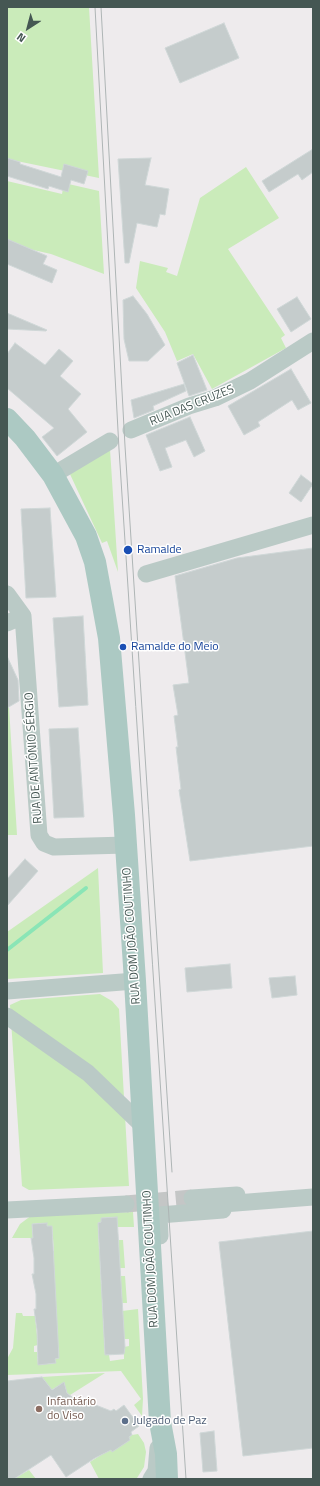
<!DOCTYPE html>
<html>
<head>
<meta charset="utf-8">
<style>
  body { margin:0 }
  #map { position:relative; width:320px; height:1486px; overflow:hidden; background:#eeebed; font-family:"Titillium Web",sans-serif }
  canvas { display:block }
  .frame { position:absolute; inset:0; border:8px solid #455753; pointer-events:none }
  .north { position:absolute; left:8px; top:8px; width:40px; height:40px; -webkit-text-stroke:3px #fff; paint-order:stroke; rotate:216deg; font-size:11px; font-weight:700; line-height:16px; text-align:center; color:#455753 }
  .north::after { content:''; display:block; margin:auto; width:14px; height:18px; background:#455753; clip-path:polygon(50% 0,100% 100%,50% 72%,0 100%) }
</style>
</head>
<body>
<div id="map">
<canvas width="320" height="1486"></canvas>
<div class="frame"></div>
<div class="north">N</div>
</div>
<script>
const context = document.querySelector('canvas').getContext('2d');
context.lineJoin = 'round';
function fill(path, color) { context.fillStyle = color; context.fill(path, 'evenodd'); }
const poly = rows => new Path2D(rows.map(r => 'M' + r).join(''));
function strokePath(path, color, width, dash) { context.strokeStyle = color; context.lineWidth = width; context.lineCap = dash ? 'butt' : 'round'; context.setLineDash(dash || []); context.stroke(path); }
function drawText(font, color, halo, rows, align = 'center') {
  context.font = font + ' "Titillium Web",sans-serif'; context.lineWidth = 3; context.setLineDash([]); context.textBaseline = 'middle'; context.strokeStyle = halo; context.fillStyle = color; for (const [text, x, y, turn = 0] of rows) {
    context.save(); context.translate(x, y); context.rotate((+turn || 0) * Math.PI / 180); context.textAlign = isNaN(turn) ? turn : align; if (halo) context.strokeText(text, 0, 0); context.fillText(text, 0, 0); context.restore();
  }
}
const green = poly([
  [8,7,89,7,99,178,7,159],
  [246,167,279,218,228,249,285,335,281,338,286,348,212,389,193,354,177,361,165,332,136,288,140,261,168,268,166,272,177,276,200,198],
  [7,181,62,194,64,183,99,191,104,274,51,254,7,244],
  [110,449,118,572,107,541,102,543,69,472],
  [9,707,17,835,7,835,7,708],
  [98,868,103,973,7,979,7,932],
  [100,994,112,1001,119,1009,129,1186,29,1190,22,1186,10,1005,21,1000],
  [133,1212,134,1227,117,1227,117,1217,101,1218,101,1222,98,1223,99,1249,103,1249,100,1259,101,1284,106,1284,102,1294,105,1355,109,1355,110,1361,124,1359,124,1347,129,1346,129,1339,123,1339,122,1311,138,1309,143,1399,142,1416,134,1405,141,1399,121,1371,7,1375,7,1359,13,1348,16,1313,22,1313,23,1316,35,1316,38,1345,34,1346,34,1352,37,1352,38,1364,55,1363,55,1359,59,1358,48,1251,54,1251,52,1226,47,1226,47,1223,32,1224,33,1238,12,1238,20,1224,32,1215],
  [118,1240,123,1240,125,1268,119,1268],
  [120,1276,125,1276,127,1303,122,1303],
  [105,1373,70,1395,67,1393,64,1383,51,1390,42,1377],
  [138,1434,144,1443,146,1452,144,1467,137,1478,99,1479,90,1462,132,1435],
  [29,1470,36,1479,14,1479]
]);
const stream = poly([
  [7,950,86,888]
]);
const building = poly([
  [224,23,239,58,180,83,165,48,224,23],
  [313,149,313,172,302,180,298,174,269,192,262,181,313,149],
  [7,158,20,162,20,164,61,177,64,164,88,171,84,184,71,180,68,192,49,186,48,189,7,176,7,158],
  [151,158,145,185,169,189,165,215,160,214,157,227,137,223,129,263,125,263,118,159,151,158],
  [7,239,47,256,43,264,57,270,52,283,7,264,7,239],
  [133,296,147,314,165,345,148,361,129,361,124,339,123,300,133,296],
  [297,297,311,319,291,332,277,309,297,297],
  [7,313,47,330,46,331,7,329,7,313],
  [15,343,45,365,59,349,73,361,60,376,81,394,68,409,87,432,57,456,42,437,54,428,7,388,7,354,15,343],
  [193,355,207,390,189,396,177,363,193,355],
  [291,369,311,403,298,410,292,400,258,422,260,426,244,435,228,406,291,369],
  [184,384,186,391,153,406,154,410,134,418,131,400,184,384],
  [190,417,205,451,194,457,186,440,165,448,172,467,160,471,146,435,190,417],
  [301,475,313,484,301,502,289,493,301,475],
  [50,508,56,597,26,598,21,509,50,508],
  [313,548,313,846,190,861,179,790,181,789,176,747,178,747,174,716,178,715,173,685,189,683,175,576,237,558,313,548],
  [83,616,88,705,59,707,53,618,83,616],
  [7,656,18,680,19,701,7,708,7,656],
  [78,728,84,817,54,818,49,729,78,728],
  [25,859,38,871,7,906,7,879,25,859],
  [230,964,232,988,187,992,185,968,230,964],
  [295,976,297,995,272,998,269,978,295,976],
  [117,1217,125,1347,124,1354,105,1355,98,1223,101,1222,101,1218,117,1217],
  [47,1223,47,1226,52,1226,59,1358,55,1359,56,1363,38,1365,37,1330,34,1309,36,1309,36,1294,32,1274,34,1274,34,1258,31,1238,33,1238,32,1224,47,1223],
  [313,1231,313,1448,243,1456,219,1242,313,1231],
  [42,1377,52,1390,64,1382,67,1393,72,1397,84,1401,89,1398,93,1404,111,1411,114,1409,116,1411,124,1405,139,1426,131,1432,132,1435,129,1437,130,1440,112,1452,111,1450,95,1458,66,1477,51,1455,14,1479,7,1479,7,1381,42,1377],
  [214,1431,217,1471,203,1472,200,1433,214,1431]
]);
const minorTunnel = poly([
  [126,1204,192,1198]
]);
const minor = poly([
  [131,430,189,406,215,398,250,381,313,341],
  [53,475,110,441],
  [146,574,313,525],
  [7,594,23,616,39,835,44,843,54,847,126,845],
  [7,623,23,616],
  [7,991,135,981],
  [7,1016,88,1073,143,1126],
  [192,1198,237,1195],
  [7,1210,126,1204],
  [160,1236,159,1215,223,1210,223,1204,313,1197],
  [151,1479,156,1471,158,1448]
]);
const major = poly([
  [7,419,25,438,53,475,86,536,95,562,109,638,124,815,135,981,160,1422,166,1454,167,1479]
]);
const tram = poly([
  [95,7,119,449,186,1479],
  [101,7,125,446,172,1172]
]);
const markers = [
  [128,550,5,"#1a4fb4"],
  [123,647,4,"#1a4fb4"],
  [39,1409,4,"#8d6e63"],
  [125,1421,4,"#5c6f8a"]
];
const streetNames = [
  ["RUA DAS CRUZES",192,406,-22],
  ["RUA DE ANTÓNIO SÉRGIO",34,758,-94],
  ["RUA DOM JOÃO COUTINHO",132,936,-94],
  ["RUA DOM JOÃO COUTINHO",151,1259,-93]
];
const transitNames = [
  ["Ramalde",137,550],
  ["Ramalde do Meio",131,647]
];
const educationNames = [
  ["Infantário",47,1402],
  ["do Viso",47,1416]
];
const serviceNames = [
  ["Julgado de Paz",133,1421]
];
fill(green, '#caebba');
strokePath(stream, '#8ae5b6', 4);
fill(building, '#c5cccc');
strokePath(building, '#cfd7d7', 1);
strokePath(minorTunnel, '#c4c6c6', 17, [17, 8]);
strokePath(minor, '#bacac6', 17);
strokePath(major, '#acc9c3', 22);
strokePath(tram, '#aeb5b5', 1);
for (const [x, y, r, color] of markers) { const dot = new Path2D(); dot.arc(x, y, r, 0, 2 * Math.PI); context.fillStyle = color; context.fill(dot); strokePath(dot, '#fff', 1.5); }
drawText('12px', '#455753', '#fff', streetNames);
drawText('12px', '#164399', '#fff', transitNames, 'left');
drawText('12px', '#785e54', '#fff', educationNames, 'left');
drawText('12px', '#4e5e75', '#fff', serviceNames, 'left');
</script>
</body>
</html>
